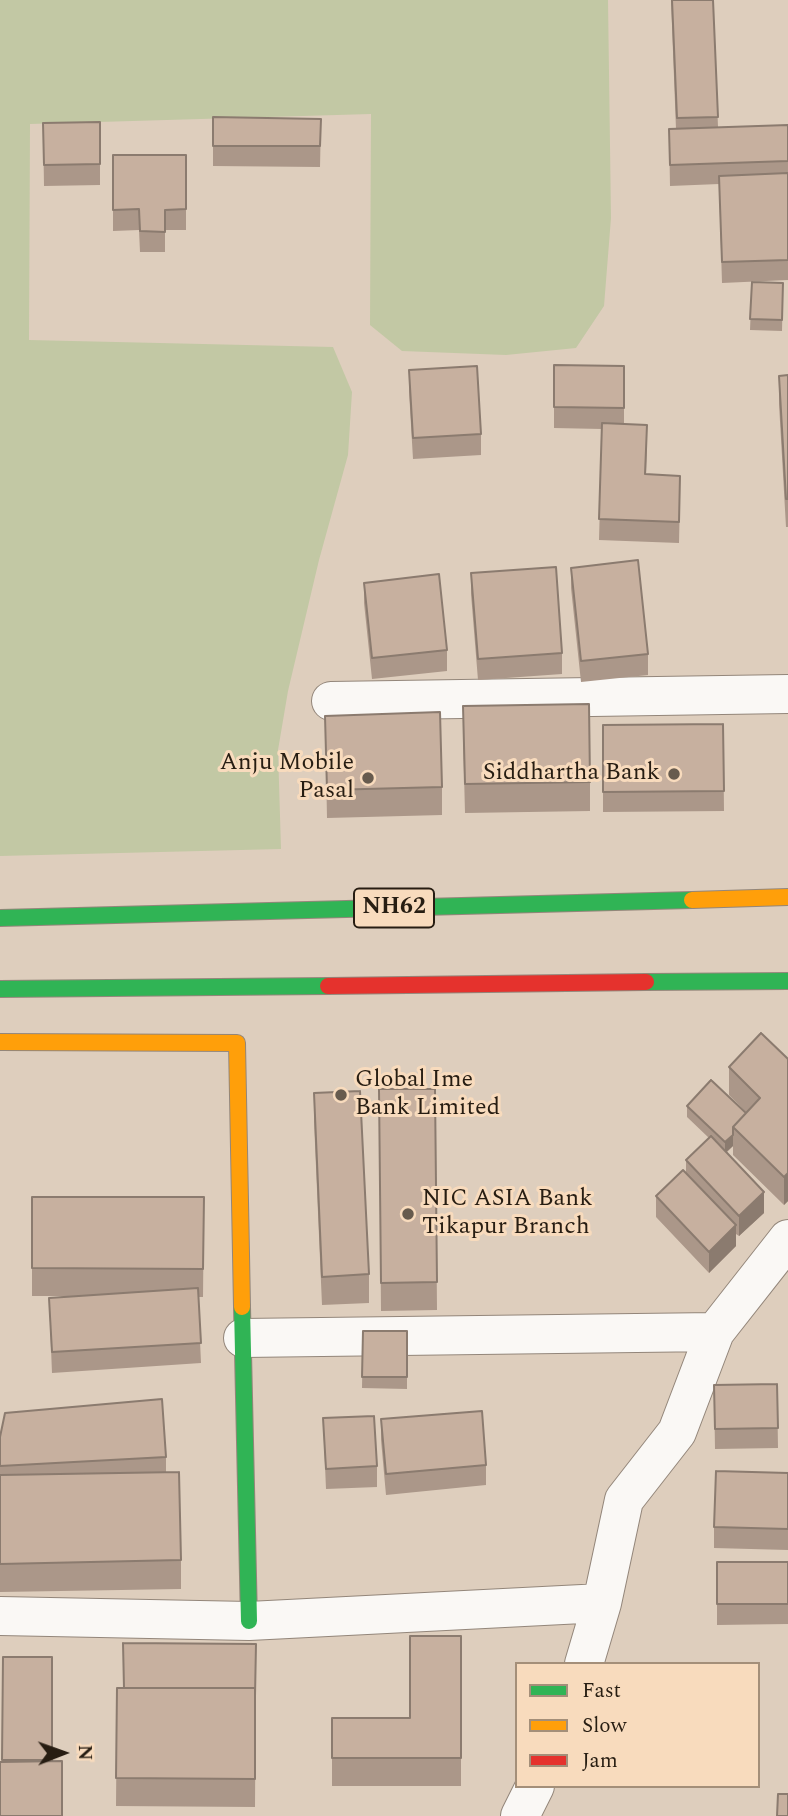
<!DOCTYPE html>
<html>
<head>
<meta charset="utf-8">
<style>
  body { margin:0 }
  #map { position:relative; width:788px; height:1816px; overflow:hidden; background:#decebd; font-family:Spectral,serif }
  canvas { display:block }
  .legend { position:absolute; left:515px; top:1662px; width:245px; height:126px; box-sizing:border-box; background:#f8dbbd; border:2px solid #a48f79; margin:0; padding:9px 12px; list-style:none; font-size:21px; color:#271d12 }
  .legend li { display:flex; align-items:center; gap:14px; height:35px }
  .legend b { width:35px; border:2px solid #a48f79 }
  .north { position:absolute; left:28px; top:1718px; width:70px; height:70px; -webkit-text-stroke:5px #f8dbbd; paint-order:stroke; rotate:89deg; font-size:19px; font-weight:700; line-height:28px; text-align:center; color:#271d12 }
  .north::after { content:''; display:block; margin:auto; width:24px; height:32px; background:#271d12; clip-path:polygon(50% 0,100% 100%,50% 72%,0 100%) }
</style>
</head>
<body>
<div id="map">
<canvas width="788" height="1816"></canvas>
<ul class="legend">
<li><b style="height:9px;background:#30b455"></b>Fast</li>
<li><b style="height:9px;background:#ff9f0a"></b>Slow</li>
<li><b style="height:9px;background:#e5322d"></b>Jam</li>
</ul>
<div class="north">N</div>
</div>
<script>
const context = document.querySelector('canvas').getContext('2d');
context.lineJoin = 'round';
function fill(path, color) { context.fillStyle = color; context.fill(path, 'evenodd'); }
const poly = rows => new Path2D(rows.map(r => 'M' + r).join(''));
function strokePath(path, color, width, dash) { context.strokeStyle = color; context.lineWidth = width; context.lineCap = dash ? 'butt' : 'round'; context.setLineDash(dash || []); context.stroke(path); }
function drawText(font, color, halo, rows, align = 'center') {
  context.font = font + ' Spectral,serif'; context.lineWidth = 6; context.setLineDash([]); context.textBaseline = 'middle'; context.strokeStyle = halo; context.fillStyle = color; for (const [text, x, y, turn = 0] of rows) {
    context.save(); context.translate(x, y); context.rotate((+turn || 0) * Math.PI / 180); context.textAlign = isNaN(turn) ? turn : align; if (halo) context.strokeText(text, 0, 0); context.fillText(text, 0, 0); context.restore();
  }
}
const green = poly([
  [0,0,608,0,611,218,604,306,576,348,506,355,402,351,370,325,371,114,30,124,29,340,333,347,352,392,348,455,319,560,288,691,278,750,281,849,0,856]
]);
const street = poly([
  [331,701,788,694],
  [243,1338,715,1332],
  [0,1616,249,1621,602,1603],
  [584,1664,602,1603,624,1500,677,1432,715,1332,788,1239],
  [520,1816,535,1786]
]);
const fast = poly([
  [0,918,692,900],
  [646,982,788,981],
  [0,989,328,986],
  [242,1307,249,1621]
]);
const slow = poly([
  [692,900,788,897],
  [0,1042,237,1043,242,1307]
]);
const jam = poly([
  [328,986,646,982]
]);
const wall = poly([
  [671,0,713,0,718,127,788,125,788,280,722,283,719,184,670,186,669,129,676,129],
  [213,117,321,119,320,167,213,166],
  [100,122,100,185,44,186,43,123],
  [113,155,186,155,186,230,165,230,165,252,140,252,139,230,113,231],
  [752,282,783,283,782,331,750,330],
  [554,365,624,366,624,424,647,446,646,475,680,497,679,543,599,540,602,429,554,428],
  [409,370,481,434,481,455,413,459,409,391],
  [788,375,788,527,786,527,779,404,779,376],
  [571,568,648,654,648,675,581,682,571,588],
  [471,573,562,653,562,674,478,680,471,594],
  [364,583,447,650,447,671,372,679,364,603],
  [325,716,442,787,442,815,327,818],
  [723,724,724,811,603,812,603,725],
  [463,735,590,782,590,811,465,813],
  [788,1059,788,1201,784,1205,733,1155,733,1146,726,1153,764,1213,739,1236,736,1234,736,1246,709,1273,656,1217,656,1196,686,1172,686,1160,709,1138,687,1117,687,1106,746,1113,746,1112,729,1095,729,1067],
  [379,1089,435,1089,437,1310,381,1311],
  [314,1093,369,1274,369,1303,322,1305,314,1121],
  [32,1197,204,1197,203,1297,198,1297,201,1363,52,1373,49,1298,69,1296,32,1296],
  [363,1331,407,1331,407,1389,362,1388],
  [777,1384,778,1448,715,1449,714,1385],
  [323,1418,377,1466,377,1487,326,1489],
  [381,1419,486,1465,486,1485,386,1495,381,1440],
  [0,1437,166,1457,166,1472,181,1560,181,1589,0,1592],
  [788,1473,788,1550,714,1548,714,1527],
  [717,1562,788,1562,788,1624,717,1625],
  [461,1636,461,1786,332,1786,332,1718,410,1718],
  [256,1644,255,1807,116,1806,117,1688,123,1688],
  [3,1657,52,1761,2,1762]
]);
const shadedWall = poly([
  [733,1135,733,1146,725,1153,725,1142],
  [788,1173,788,1201,784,1205,784,1177],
  [764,1192,764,1213,739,1236,739,1216],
  [736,1225,736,1246,709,1273,709,1252]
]);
const building = poly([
  [672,0,713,0,718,117,677,118,672,0],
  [213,117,321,119,320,146,213,146,213,117],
  [100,122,100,164,44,165,43,123,100,122],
  [788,125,788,161,670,165,669,129,788,125],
  [113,155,186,155,186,209,165,210,165,232,140,231,139,209,113,210,113,155],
  [788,173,788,260,722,262,719,176,788,173],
  [752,282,783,283,782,320,750,319,752,282],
  [554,365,624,366,624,408,554,407,554,365],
  [477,366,481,434,413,438,409,370,477,366],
  [788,375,788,499,786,499,779,376,788,375],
  [602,423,647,425,645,474,680,476,679,522,599,519,602,423],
  [638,560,648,654,581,661,571,568,638,560],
  [556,567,562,653,478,659,471,573,556,567],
  [439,574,447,650,372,658,364,583,439,574],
  [589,704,590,782,465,784,463,706,589,704],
  [440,712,442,787,327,790,325,716,440,712],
  [723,724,724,791,603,792,603,725,723,724],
  [761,1033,788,1059,788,1173,784,1177,733,1127,760,1098,729,1067,761,1033],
  [711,1080,746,1113,733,1127,733,1135,725,1142,687,1106,711,1080],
  [379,1089,435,1089,437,1282,381,1283,379,1089],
  [360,1091,369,1274,322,1277,314,1093,360,1091],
  [711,1136,764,1192,739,1216,686,1160,711,1136],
  [683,1170,736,1225,709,1252,656,1196,683,1170],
  [32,1197,204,1197,203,1269,32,1268,32,1197],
  [198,1288,201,1343,52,1352,49,1298,198,1288],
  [363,1331,407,1331,407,1377,362,1377,363,1331],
  [777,1384,778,1428,715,1429,714,1385,777,1384],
  [162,1399,166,1457,0,1466,0,1437,5,1413,162,1399],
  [482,1411,486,1465,386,1474,381,1419,482,1411],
  [374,1416,377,1466,326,1469,323,1418,374,1416],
  [716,1471,788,1473,788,1529,714,1527,716,1471],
  [179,1472,181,1560,0,1564,0,1475,179,1472],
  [717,1562,788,1562,788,1604,717,1604,717,1562],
  [410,1636,461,1636,461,1758,332,1758,332,1718,410,1718,410,1636],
  [123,1643,256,1644,255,1696,255,1688,124,1688,123,1643],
  [3,1657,52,1657,52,1760,2,1760,3,1657],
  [117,1688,255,1688,255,1779,116,1778,117,1688],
  [62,1761,62,1816,0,1816,0,1762,62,1761],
  [778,1794,788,1794,788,1816,777,1816,778,1794]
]);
const markers = [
  [674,774,7,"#675b4e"],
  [368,778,7,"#675b4e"],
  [341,1095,7,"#675b4e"],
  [408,1214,7,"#675b4e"]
];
const shields = [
  [394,908,80]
];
const shieldNames = [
  ["NH62",394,908]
];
const poiNames = [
  ["Anju Mobile",354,764],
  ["Pasal",354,792],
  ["Siddhartha Bank",660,774],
  ["Global Ime",355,1081,"left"],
  ["Bank Limited",355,1109,"left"],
  ["NIC ASIA Bank",422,1200,"left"],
  ["Tikapur Branch",422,1228,"left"]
];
fill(green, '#c2c8a4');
strokePath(street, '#93867a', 40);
strokePath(fast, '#93867a', 18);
strokePath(slow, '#93867a', 18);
strokePath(jam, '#93867a', 18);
strokePath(street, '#faf8f5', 38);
strokePath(fast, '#30b455', 16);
strokePath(slow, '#ff9f0a', 16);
strokePath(jam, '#e5322d', 16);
fill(wall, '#ab9789');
fill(shadedWall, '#8b7b6f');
fill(building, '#c7b09f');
strokePath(building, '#8b7b6f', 2);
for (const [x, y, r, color] of markers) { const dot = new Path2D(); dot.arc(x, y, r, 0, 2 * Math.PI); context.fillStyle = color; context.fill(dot); strokePath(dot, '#f8dbbd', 2.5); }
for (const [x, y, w] of shields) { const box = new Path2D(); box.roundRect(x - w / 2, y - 19.5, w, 39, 5); context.fillStyle = '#f8dbbd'; context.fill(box); strokePath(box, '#271d12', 2); }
drawText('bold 23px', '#271d12', null, shieldNames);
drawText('24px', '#271d12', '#f8dbbd', poiNames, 'right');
</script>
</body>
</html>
